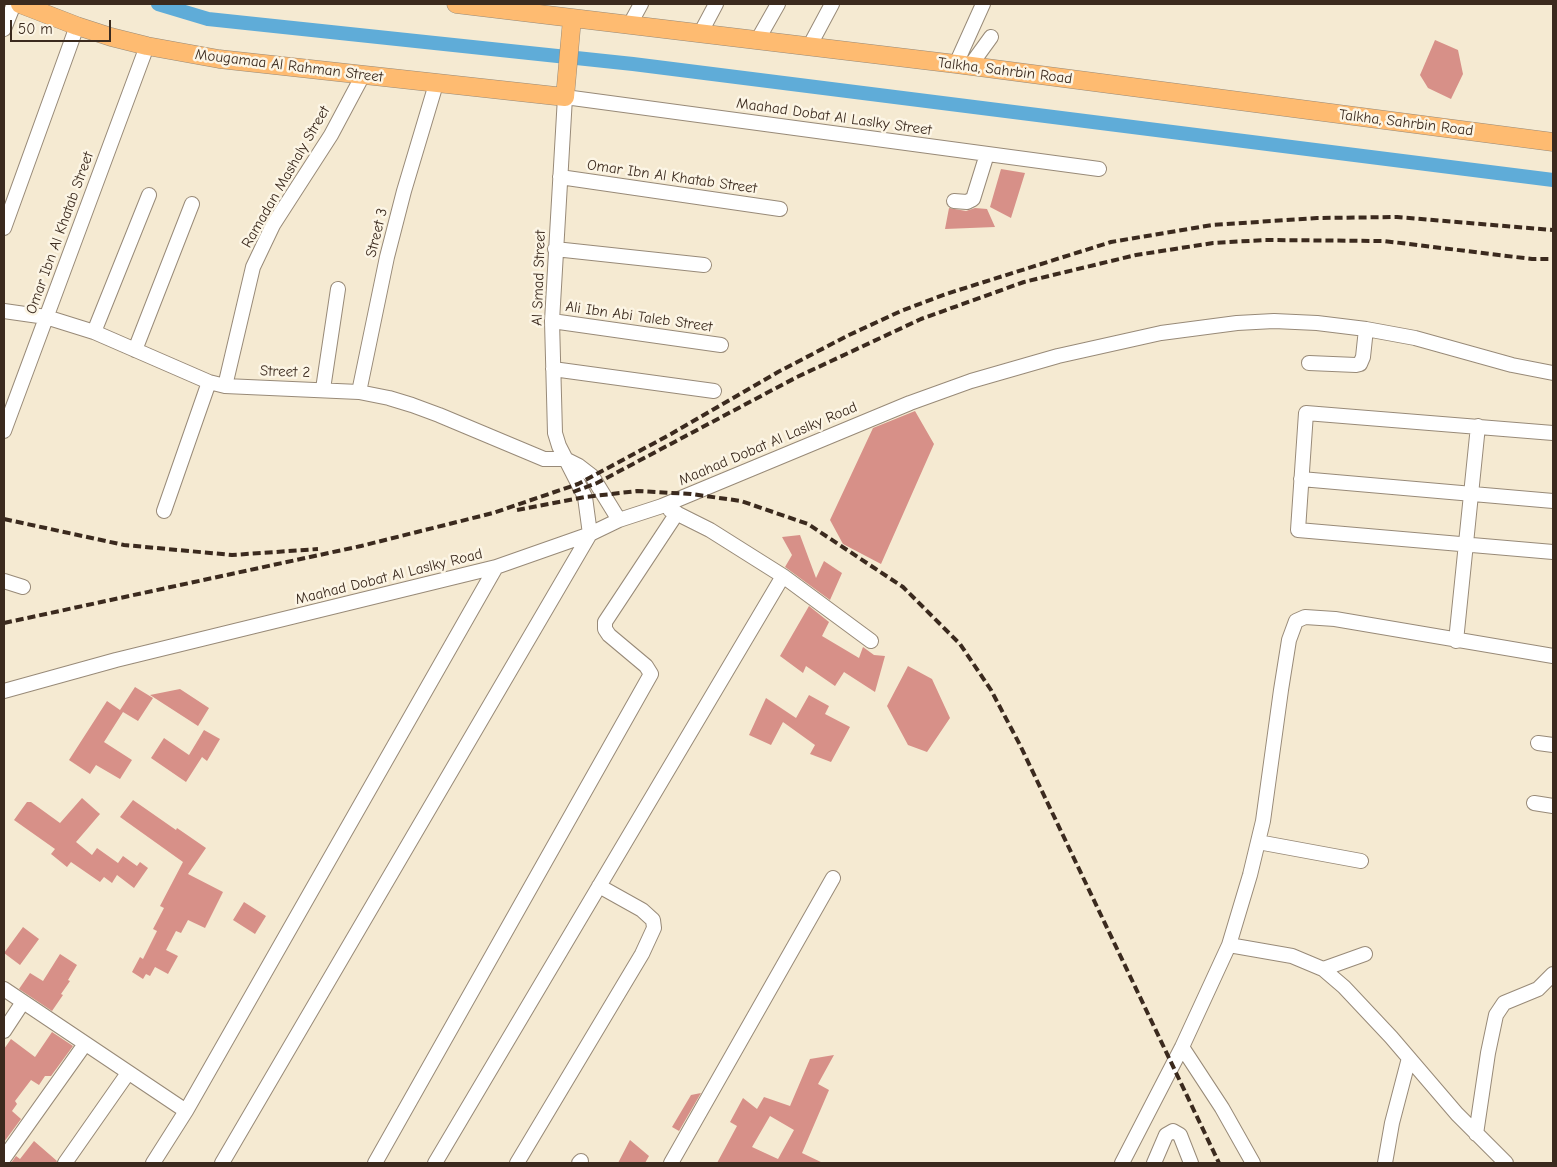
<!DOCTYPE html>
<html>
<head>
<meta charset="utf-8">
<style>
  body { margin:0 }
  #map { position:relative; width:1557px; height:1167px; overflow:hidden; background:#f5ead2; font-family:"Comic Neue",sans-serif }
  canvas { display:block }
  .frame { position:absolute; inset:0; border:5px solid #3b2a1e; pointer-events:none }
  .scale { position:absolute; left:10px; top:20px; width:101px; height:22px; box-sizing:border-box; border:2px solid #3b2a1e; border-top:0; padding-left:6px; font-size:15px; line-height:18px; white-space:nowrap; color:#3b2a1e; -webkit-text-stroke:4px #fcf5e5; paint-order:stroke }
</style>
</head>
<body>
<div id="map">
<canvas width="1557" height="1167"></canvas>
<div class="frame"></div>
<div class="scale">50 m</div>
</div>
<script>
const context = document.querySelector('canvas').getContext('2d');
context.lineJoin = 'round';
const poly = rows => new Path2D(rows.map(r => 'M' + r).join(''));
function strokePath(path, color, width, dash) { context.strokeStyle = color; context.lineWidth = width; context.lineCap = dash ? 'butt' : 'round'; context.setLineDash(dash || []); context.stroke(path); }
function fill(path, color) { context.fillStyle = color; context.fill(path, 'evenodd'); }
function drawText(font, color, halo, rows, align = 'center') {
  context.font = font + ' "Comic Neue",sans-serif'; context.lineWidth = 5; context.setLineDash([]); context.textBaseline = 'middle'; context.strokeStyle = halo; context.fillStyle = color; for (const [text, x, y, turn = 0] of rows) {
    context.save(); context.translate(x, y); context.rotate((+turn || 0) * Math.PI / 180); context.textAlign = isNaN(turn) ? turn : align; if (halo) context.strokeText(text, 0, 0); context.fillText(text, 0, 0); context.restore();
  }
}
const canal = poly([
  [158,4,208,19,633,64,1553,180]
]);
const building = poly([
  [1435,40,1458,50,1463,74,1451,99,1428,88,1420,75],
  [1001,169,1025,173,1011,218,990,207],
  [949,208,966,211,975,208,987,209,995,227,945,229],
  [915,411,934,444,881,564,843,544,830,520,873,428],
  [800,535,816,578,824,561,842,573,830,600,785,567,792,555,782,537],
  [809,606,829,622,822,636,859,658,863,647,874,655,885,656,875,692,844,672,835,686,806,666,803,673,780,656],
  [908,666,932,679,950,718,927,752,908,745,887,706],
  [135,687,153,698,138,721,123,712,104,742,132,760,120,779,96,765,90,774,69,760,107,701,120,710],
  [180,689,209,708,198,726,150,695],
  [809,695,829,706,825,714,850,727,831,762,810,754,815,745,783,722,771,745,749,735,766,698,796,718],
  [204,730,220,739,207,761,202,757,186,782,151,758,164,738,189,755],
  [82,798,100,814,76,842,92,855,97,848,118,863,123,856,137,866,140,862,148,868,134,888,117,875,112,883,104,877,100,882,71,862,67,867,51,854,55,849,14,820,27,802,31,802,60,823],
  [133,800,176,830,177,828,206,848,188,874,223,892,205,928,188,920,181,933,176,931,166,950,178,956,168,974,155,967,150,976,146,974,143,979,132,972,140,957,143,959,157,931,153,929,164,908,160,906,183,862,120,817],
  [244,902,266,916,255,934,233,920],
  [23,927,39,939,20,965,4,953],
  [60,954,77,965,68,980,70,981,61,994,63,995,52,1011,19,989,30,973,43,981],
  [52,1032,73,1046,51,1076,45,1076,39,1085,31,1080,15,1101,17,1104,12,1111,21,1119,4,1142,4,1049,11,1039,35,1057],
  [834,1055,818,1084,829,1090,802,1153,823,1163,717,1163,737,1126,730,1122,743,1098,757,1109,764,1097,790,1106,810,1059],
  [770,1116,794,1130,778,1159,752,1147],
  [701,1093,679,1131,672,1127,691,1095],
  [630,1140,649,1156,645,1163,618,1163],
  [34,1141,57,1161,56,1163,11,1163,16,1156,20,1159]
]);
const minor = poly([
  [629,26,641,4],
  [4,29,14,4],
  [700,34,716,4],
  [757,41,778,4],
  [809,47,832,4],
  [956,64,983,4],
  [970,66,991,37],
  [560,177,780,209],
  [954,201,967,202,973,199,987,154],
  [4,228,77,26],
  [555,249,704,265],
  [4,311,46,317,94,332,209,382,225,386,359,392,389,398,412,405,439,415,544,459,565,459,579,466,592,476,619,520],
  [552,321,721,345],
  [94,332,149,195],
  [135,350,192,204],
  [1309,363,1356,365,1360,364,1363,357,1366,329],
  [553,369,714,391],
  [225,386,253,267,273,225,331,135,363,75],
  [323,389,338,289],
  [359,392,387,257,404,191,436,84],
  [4,431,147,46],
  [1553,433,1306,413,1298,530,1553,552],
  [1301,479,1553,501],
  [670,510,710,530,783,576,871,641],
  [164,511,209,382],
  [4,581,23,587],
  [1456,641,1478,426],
  [4,691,116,660,496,567,590,534,619,520,662,506,910,403,971,381,1058,356,1161,333,1237,323,1274,321,1317,323,1366,329,1415,338,1512,365,1553,373],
  [1538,743,1553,745],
  [1534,803,1553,806],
  [1258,842,1361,861],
  [1229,945,1292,956,1323,969,1344,987,1391,1037,1457,1114,1506,1163],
  [1323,969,1365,954],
  [4,989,186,1111],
  [4,1031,23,1002],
  [1182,1047,1222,1108,1253,1163],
  [1476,1134,1488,1053,1496,1015,1504,1003,1538,989,1553,974],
  [4,1158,85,1044],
  [65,1163,128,1073],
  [153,1163,186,1111,496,567],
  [222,1163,590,534,585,497,559,446,555,433,552,321,565,97,1099,169],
  [375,1163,651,674,646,666,609,635,605,629,605,622,677,513],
  [435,1163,783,576],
  [517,1163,642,954,654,928,653,920,642,910,599,886],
  [579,1163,581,1161],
  [671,1163,833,878],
  [1122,1163,1182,1047,1229,945,1250,875,1263,821,1281,690,1289,640,1296,621,1305,617,1335,619,1553,656],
  [1154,1163,1166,1135,1173,1131,1180,1135,1191,1163],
  [1385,1163,1392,1123,1409,1058]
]);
const major = poly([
  [20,4,77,26,111,37,147,46,219,59,565,97,572,19],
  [456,4,956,64,1553,142]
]);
const rail = poly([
  [573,492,597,483,797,377,921,319,1024,282,1136,255,1213,243,1265,240,1384,241,1532,259,1553,259],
  [517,510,585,497,637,491,691,494,741,501,808,524,903,587,960,644,991,690,1020,745,1219,1163],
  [4,519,124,545,232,555,318,549],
  [4,623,361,546,493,513,578,484,671,434,778,372,849,335,901,311,946,294,1111,242,1212,225,1317,218,1397,217,1553,230]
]);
const streetNames = [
  ["Mougamaa Al Rahman Street",289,66,7],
  ["Talkha, Sahrbin Road",1005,71,7],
  ["Maahad Dobat Al Laslky Street",834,117,8],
  ["Talkha, Sahrbin Road",1406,123,7],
  ["Ramadan Mashaly Street",286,177,-60],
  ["Omar Ibn Al Khatab Street",672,177,8],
  ["Omar Ibn Al Khatab Street",60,233,-70],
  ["Street 3",377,233,-76],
  ["Al Smad Street",539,278,-88],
  ["Ali Ibn Abi Taleb Street",639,317,8],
  ["Street 2",285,372,2],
  ["Maahad Dobat Al Laslky Road",768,444,-23],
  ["Maahad Dobat Al Laslky Road",389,577,-14]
];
strokePath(canal, '#5facd8', 14);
fill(building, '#d79088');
strokePath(minor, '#988a78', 16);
strokePath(major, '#988a78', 19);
strokePath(minor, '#fff', 14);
strokePath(major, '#febb71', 18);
strokePath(rail, '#3b2a1e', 4, [8, 4]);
drawText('15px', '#3b2a1e', '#fcf5e5', streetNames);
</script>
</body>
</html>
